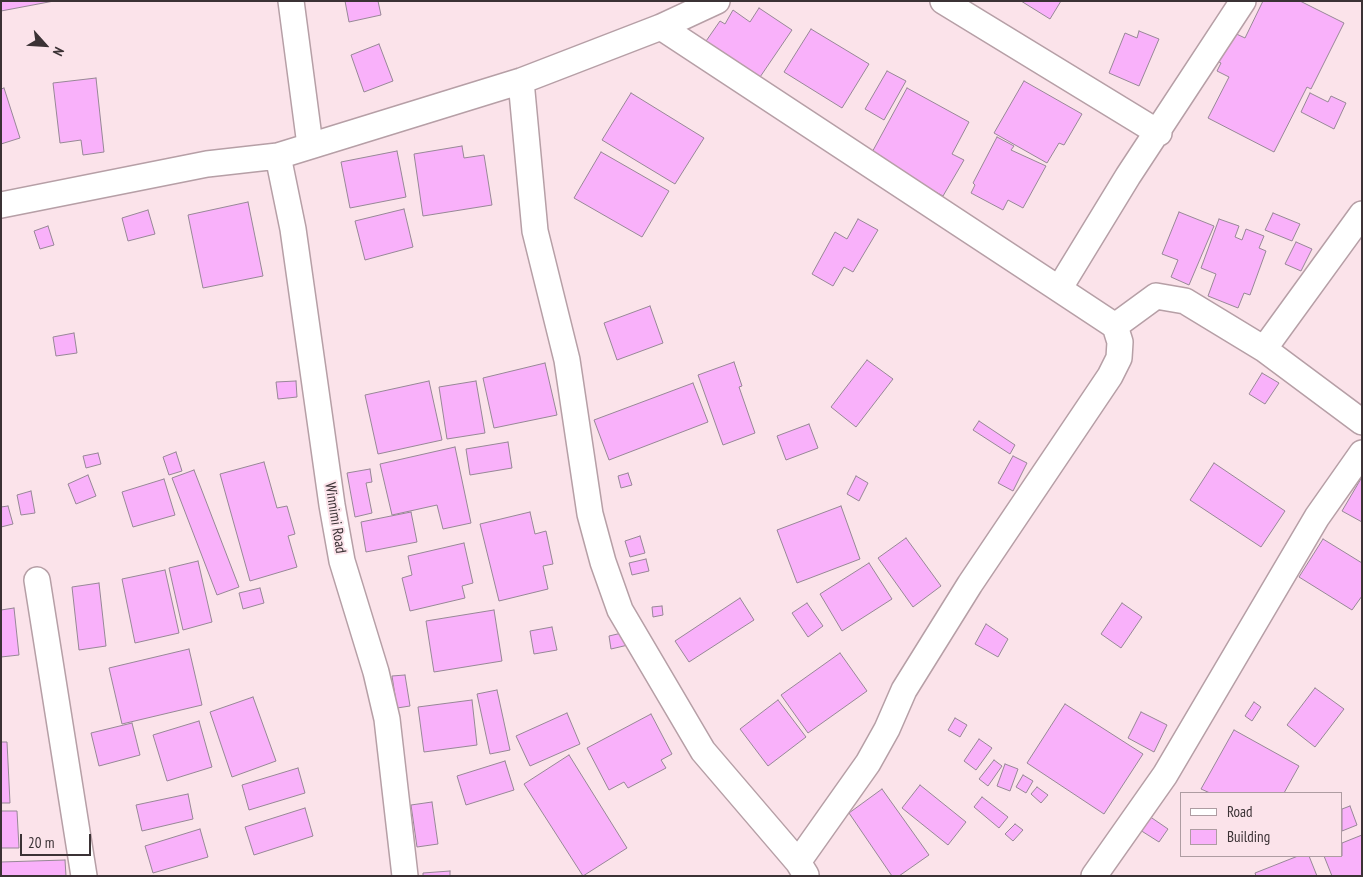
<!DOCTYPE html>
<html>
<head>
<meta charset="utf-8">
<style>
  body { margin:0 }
  #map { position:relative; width:1363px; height:877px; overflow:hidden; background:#fbe3ea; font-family:"PT Sans Narrow",sans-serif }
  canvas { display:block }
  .frame { position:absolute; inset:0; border:2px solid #3b3235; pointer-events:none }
  .legend { position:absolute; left:1180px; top:792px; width:162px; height:65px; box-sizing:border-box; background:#fbe3ea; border:1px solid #ae9ca2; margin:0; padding:6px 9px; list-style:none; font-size:15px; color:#3b3235 }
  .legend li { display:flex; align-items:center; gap:10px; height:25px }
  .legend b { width:25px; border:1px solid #ae9ca2 }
  .north { position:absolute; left:20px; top:20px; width:50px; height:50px; -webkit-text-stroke:4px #fbe3ea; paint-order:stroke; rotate:116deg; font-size:14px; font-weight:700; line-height:20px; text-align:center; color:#3b3235 }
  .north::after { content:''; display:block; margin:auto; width:18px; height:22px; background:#3b3235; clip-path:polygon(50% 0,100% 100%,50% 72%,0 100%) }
  .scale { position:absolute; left:20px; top:834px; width:71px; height:22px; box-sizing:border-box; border:2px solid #3b3235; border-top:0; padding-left:6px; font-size:15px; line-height:18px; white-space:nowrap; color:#3b3235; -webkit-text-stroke:4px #fbe3ea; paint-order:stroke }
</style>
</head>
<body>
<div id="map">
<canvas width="1363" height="877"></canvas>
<div class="frame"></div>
<ul class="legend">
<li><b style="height:6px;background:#fff"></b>Road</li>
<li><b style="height:14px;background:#f9b1fa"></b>Building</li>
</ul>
<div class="north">N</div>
<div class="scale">20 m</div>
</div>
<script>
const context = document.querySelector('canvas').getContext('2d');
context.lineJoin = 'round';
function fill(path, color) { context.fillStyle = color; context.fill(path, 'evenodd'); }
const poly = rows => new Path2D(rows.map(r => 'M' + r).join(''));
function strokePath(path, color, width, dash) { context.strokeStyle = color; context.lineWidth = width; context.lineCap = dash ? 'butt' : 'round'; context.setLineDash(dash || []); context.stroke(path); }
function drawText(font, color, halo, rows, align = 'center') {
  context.font = font + ' "PT Sans Narrow",sans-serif'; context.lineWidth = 4; context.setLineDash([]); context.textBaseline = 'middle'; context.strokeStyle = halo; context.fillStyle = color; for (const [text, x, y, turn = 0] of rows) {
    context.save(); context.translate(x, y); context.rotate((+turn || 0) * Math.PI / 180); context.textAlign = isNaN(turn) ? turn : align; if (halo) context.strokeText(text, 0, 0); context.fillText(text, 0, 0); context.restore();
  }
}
const building = poly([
  [1,1,54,1,1,11,1,1],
  [345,1,378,1,381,15,349,22,345,1],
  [1021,1,1061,1,1050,19,1021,1],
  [1263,1,1300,1,1344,23,1311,89,1307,87,1274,152,1208,118,1229,77,1217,71,1221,63,1215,60,1230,31,1245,38,1263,1],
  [759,8,792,30,758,80,704,44,720,21,725,24,733,10,750,22,759,8],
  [811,29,869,64,842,108,784,72,811,29],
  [1139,31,1159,39,1139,86,1109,73,1125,33,1137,38,1139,31],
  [379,44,393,81,364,92,351,55,379,44],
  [887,71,906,81,884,120,865,109,887,71],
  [96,78,104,152,83,155,81,140,60,143,53,83,96,78],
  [1024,81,1082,114,1064,145,1059,143,1047,163,994,133,1024,81],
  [4,88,20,138,1,144,1,89,4,88],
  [907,88,969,122,952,154,964,160,943,196,870,156,907,88],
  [631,93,704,138,675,184,602,140,631,93],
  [1310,93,1328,102,1331,96,1346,103,1334,129,1301,112,1310,93],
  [997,137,1014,146,1011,150,1046,166,1023,208,1008,200,1003,210,971,193,975,185,973,183,997,137],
  [462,146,464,158,484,155,492,205,423,216,414,154,462,146],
  [397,151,406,197,350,208,341,162,397,151],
  [601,152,669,191,642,237,574,198,601,152],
  [248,202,263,276,203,288,188,215,248,202],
  [404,209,413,247,365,260,355,221,404,209],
  [148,210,155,234,128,241,122,218,148,210],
  [1179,212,1214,226,1189,285,1171,277,1178,260,1162,254,1179,212],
  [1273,213,1300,224,1292,241,1265,230,1273,213],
  [858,219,878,230,853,272,844,267,833,286,812,274,835,232,847,239,858,219],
  [1219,219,1239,226,1235,237,1242,240,1246,229,1264,236,1259,248,1266,251,1250,295,1244,293,1238,308,1208,296,1216,274,1201,268,1219,219],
  [48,226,54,245,40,249,34,231,48,226],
  [1296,242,1312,249,1301,271,1285,264,1296,242],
  [650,306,663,343,617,360,604,323,650,306],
  [74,333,77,353,56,356,53,337,74,333],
  [867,360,893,379,856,427,831,407,867,360],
  [734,362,742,386,739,387,755,433,723,445,698,375,734,362],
  [545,363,557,415,494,428,483,378,545,363],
  [1262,373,1279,383,1265,404,1249,394,1262,373],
  [296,381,297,397,278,399,276,382,296,381],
  [429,381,442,440,378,454,365,395,429,381],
  [476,381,485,433,447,439,439,387,476,381],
  [693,383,708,422,609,460,594,420,693,383],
  [979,421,1015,445,1010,454,973,430,979,421],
  [809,424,818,448,786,460,777,436,809,424],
  [508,442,512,468,470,475,466,449,508,442],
  [455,447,471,523,443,529,437,505,392,515,380,464,455,447],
  [176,452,182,471,169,475,163,457,176,452],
  [98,453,101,464,86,468,83,456,98,453],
  [1013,456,1027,463,1013,491,998,483,1013,456],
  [264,462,277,508,287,506,295,534,288,536,297,567,250,581,220,474,264,462],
  [1214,463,1285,511,1261,547,1190,500,1214,463],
  [370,469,372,482,366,483,372,513,355,517,347,473,370,469],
  [194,470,239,587,217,595,172,478,194,470],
  [628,473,632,485,621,488,618,476,628,473],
  [88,475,96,496,76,504,68,484,88,475],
  [856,476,868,483,859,501,847,494,856,476],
  [1362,477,1362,522,1342,511,1362,477],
  [164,479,175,515,133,527,122,492,164,479],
  [31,491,35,513,21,515,17,495,31,491],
  [8,506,13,524,1,527,1,507,8,506],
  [841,506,860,559,797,583,777,530,841,506],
  [411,512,417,542,366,552,361,522,411,512],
  [530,512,535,534,546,531,553,564,543,566,548,589,499,601,480,524,530,512],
  [640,536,645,553,630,557,625,541,640,536],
  [906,538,941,586,913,607,878,558,906,538],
  [1323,539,1362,563,1362,596,1352,610,1299,577,1323,539],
  [464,543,473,583,462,586,465,598,410,611,402,578,412,575,408,556,464,543],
  [646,559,649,571,632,575,629,563,646,559],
  [198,561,212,622,183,630,169,568,198,561],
  [869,563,892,599,842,631,820,594,869,563],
  [165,570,179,633,135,643,122,579,165,570],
  [99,583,106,646,79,650,72,587,99,583],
  [260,588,264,603,243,609,239,593,260,588],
  [740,598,754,620,689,662,675,641,740,598],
  [807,603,823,626,808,637,792,613,807,603],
  [1122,603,1142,617,1121,648,1101,634,1122,603],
  [662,606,663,615,653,617,652,607,662,606],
  [14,608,19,655,1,657,1,610,14,608],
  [494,610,502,661,434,672,426,621,494,610],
  [986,624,1008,639,998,657,975,644,986,624],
  [552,627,557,650,534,654,530,631,552,627],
  [626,632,628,645,611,649,609,636,626,632],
  [189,649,202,705,122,724,109,668,189,649],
  [840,653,867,691,808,733,781,695,840,653],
  [405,675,410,706,397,708,392,676,405,675],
  [1315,688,1344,709,1315,747,1287,725,1315,688],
  [497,690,510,750,490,754,477,694,497,690],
  [253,697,276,761,232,777,210,712,253,697],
  [472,700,477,745,424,752,418,707,472,700],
  [778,700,806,737,768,766,740,729,778,700],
  [1254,702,1261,707,1252,721,1245,716,1254,702],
  [1065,704,1143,754,1104,814,1027,763,1065,704],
  [1141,712,1167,725,1154,752,1128,738,1141,712],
  [567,713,580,744,530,766,516,736,567,713],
  [651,714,672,754,661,760,666,768,628,788,624,782,609,790,587,748,651,714],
  [955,718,967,725,960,737,948,730,955,718],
  [199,721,212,767,167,781,153,735,199,721],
  [132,723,140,755,99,766,91,733,132,723],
  [1234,730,1299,766,1284,793,1210,793,1201,789,1234,730],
  [979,739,992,748,976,770,964,761,979,739],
  [1,742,7,742,10,803,1,803,1,742],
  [569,755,627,848,583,876,524,784,569,755],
  [994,760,1002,766,988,786,979,779,994,760],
  [505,761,514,790,466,805,457,776,505,761],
  [1005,764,1018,769,1010,791,997,786,1005,764],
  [298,768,305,793,249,810,242,785,298,768],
  [1023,775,1033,781,1026,793,1016,787,1023,775],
  [920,785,966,822,948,845,902,808,920,785],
  [1037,787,1048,795,1041,803,1031,794,1037,787],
  [882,789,929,855,899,876,892,876,849,813,882,789],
  [188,794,193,819,142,831,136,805,188,794],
  [982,797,1008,817,999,828,974,807,982,797],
  [432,802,438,844,417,847,411,805,432,802],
  [1350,806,1357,825,1342,831,1342,809,1350,806],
  [305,808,313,836,254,855,245,827,305,808],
  [1,811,17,811,19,848,1,848,1,811],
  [1149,816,1168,829,1159,842,1140,830,1149,816],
  [1015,824,1023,830,1013,841,1005,834,1015,824],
  [200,829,208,857,153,873,145,846,200,829],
  [1362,835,1362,876,1332,876,1324,856,1342,856,1342,843,1362,835],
  [1298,856,1309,856,1317,876,1256,876,1255,873,1298,856],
  [65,860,66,876,1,876,1,862,65,860],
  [450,871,450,876,423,876,423,873,450,871]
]);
const minor = poly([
  [291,1,310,145],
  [943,1,1159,133],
  [661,27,1059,289],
  [521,81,535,231,567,360,590,514,603,562,620,610,703,751,798,862,806,875],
  [278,156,293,229,332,505,342,561,376,672,387,719,405,876],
  [1,205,207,164,278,156,521,81,661,27,717,1],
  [1115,326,1156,296,1185,301,1264,349,1362,422],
  [1264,349,1362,214],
  [37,580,84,876],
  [798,862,868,763,887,729,904,690,970,584,1110,376,1119,358,1120,342,1115,326,1059,289,1128,176,1243,1],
  [1094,876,1165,775,1317,517,1362,453]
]);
const streetNames = [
  ["Winnimi Road",335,518,81]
];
fill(building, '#f9b1fa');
strokePath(building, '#978796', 1);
strokePath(minor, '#b69fa6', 28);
strokePath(minor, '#fff', 25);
drawText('15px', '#3b3235', '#fbe3ea', streetNames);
</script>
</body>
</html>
